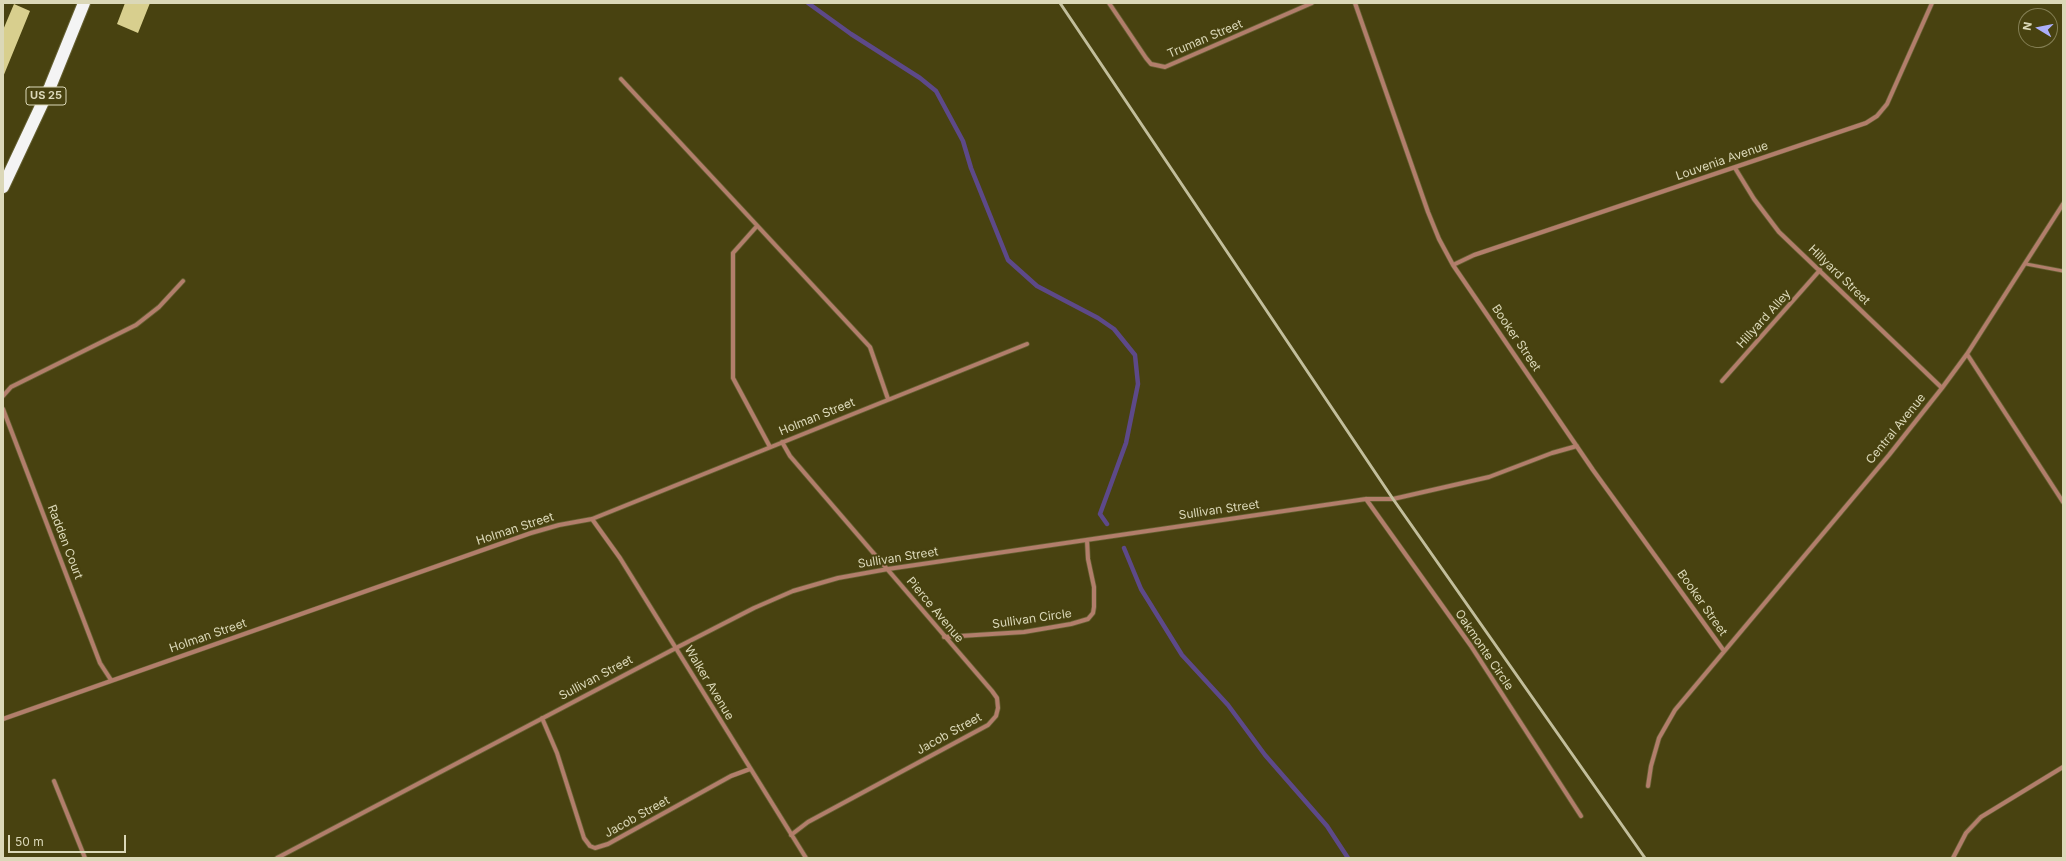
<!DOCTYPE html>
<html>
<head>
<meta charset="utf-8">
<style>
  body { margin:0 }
  #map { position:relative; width:2066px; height:861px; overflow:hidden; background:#484210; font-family:Inter,sans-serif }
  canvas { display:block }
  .frame { position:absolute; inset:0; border:4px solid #dbd8b8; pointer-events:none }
  .north { position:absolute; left:2018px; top:8px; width:40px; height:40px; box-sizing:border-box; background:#484210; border:1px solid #837e53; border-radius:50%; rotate:280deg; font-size:11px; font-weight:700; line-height:16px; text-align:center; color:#dbd8b8 }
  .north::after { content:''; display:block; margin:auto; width:14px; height:18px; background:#acaffb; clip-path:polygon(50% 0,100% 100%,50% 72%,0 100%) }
  .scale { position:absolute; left:8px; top:835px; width:118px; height:18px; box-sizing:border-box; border:2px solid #dbd8b8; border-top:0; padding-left:5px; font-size:12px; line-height:14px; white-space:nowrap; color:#dbd8b8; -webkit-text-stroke:3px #484210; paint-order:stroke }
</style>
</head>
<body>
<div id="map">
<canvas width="2066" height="861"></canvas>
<div class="frame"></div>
<div class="north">N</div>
<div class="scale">50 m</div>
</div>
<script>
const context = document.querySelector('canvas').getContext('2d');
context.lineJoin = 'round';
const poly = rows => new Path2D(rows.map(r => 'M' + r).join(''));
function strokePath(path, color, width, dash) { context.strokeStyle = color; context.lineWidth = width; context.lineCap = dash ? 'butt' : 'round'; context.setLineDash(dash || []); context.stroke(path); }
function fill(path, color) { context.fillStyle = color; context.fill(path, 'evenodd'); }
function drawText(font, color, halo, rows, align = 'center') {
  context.font = font + ' Inter,sans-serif'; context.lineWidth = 4; context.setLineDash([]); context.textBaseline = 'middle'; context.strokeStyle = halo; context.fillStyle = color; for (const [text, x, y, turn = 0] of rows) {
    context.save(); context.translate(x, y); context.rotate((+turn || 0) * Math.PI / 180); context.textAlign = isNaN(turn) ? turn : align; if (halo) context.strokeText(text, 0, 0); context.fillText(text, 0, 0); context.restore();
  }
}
const stream = poly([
  [808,3,851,34,920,78,936,91,963,141,971,168,1008,260,1037,286,1098,318,1114,329,1135,355,1138,384,1126,443,1100,514,1107,524],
  [1124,548,1141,589,1182,655,1228,705,1265,755,1327,826,1348,858]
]);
const building = poly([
  [125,3,150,3,138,33,117,24],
  [14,4,30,11,3,77,3,30]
]);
const lane = poly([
  [2026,264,2063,271]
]);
const street = poly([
  [1109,3,1146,58,1151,64,1165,67,1312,3],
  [1355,3,1428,212,1439,239,1453,265,1593,470,1724,651],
  [621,79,870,347,888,399],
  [1735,168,1754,199,1779,232,1942,388],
  [757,226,733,253,733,378,770,447],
  [1453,265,1474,255,1866,123,1877,116,1887,104,1932,3],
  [1967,354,2063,502],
  [1722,381,1820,270],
  [3,396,11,387,136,325,159,307,183,281],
  [3,409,100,663,111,680],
  [782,442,790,456,992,691,997,698,998,708,996,716,988,725,808,822,791,835],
  [1366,499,1471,646,1581,816],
  [592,519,620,558,806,858],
  [944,637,1024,632,1071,624,1088,619,1093,613,1094,607,1094,587,1088,559,1087,540],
  [542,718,557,753,584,838,590,846,595,848,608,844,731,776,750,769],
  [3,719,531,533,559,525,592,519,1027,344],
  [54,781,85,858],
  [1648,786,1651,766,1659,738,1675,710,1889,455,1942,388,1967,354,2063,204],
  [277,858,676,648,754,608,793,591,838,578,888,569,1366,499,1393,499,1489,477,1552,453,1577,446],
  [1953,858,1966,833,1981,817,2063,767]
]);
const highway = poly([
  [3,187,50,87,84,3]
]);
const rail = poly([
  [1060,3,1393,499,1645,858]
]);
const shields = [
  [46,96,40]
];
const shieldNames = [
  ["US 25",46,96]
];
const streetNames = [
  ["Truman Street",1205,39,-23],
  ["Louvenia Avenue",1722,161,-19],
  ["Hillyard Street",1839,275,44],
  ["Hillyard Alley",1764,319,-48],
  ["Booker Street",1516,338,56],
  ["Holman Street",817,417,-22],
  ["Central Avenue",1896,429,-51],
  ["Sullivan Street",1219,510,-8],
  ["Holman Street",515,529,-18],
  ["Radden Court",65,542,69],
  ["Sullivan Street",898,558,-9],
  ["Booker Street",1702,603,55],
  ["Pierce Avenue",935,610,50],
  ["Sullivan Circle",1032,619,-8],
  ["Holman Street",208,636,-19],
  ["Oakmonte Circle",1484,650,56],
  ["Sullivan Street",596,678,-28],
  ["Walker Avenue",709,683,59],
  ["Jacob Street",949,734,-29],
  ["Jacob Street",637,817,-29]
];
strokePath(stream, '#5d4989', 4.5);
fill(building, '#d8cf8e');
strokePath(lane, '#656032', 4.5);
strokePath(street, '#656032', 5.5);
strokePath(highway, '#656032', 14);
strokePath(lane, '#b27e6b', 3);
strokePath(street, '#b27e6b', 4);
strokePath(highway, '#f4f4f4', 12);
strokePath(rail, '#c2be9b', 3);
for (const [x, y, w] of shields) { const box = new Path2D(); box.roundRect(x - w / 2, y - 9, w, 18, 3); context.fillStyle = '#484210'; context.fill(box); strokePath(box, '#dbd8b8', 1); }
drawText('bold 11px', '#dbd8b8', null, shieldNames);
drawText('12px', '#dbd8b8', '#484210', streetNames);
</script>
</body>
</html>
